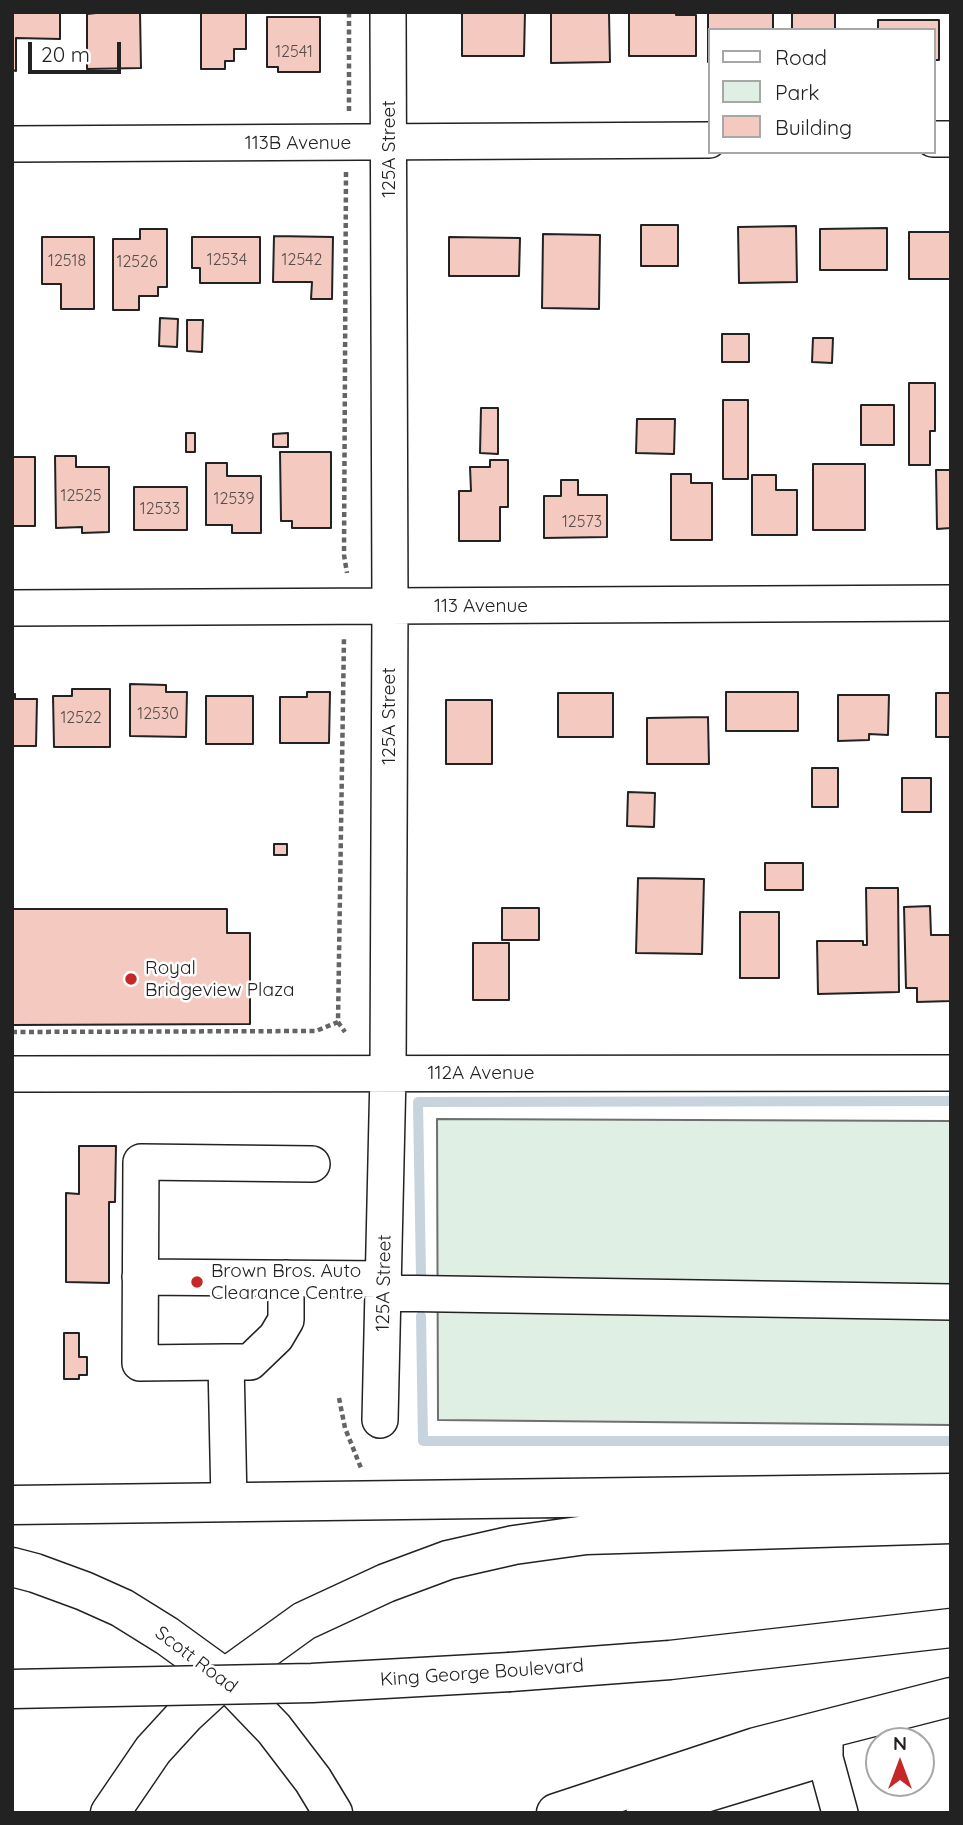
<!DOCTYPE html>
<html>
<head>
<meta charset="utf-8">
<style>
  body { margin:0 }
  #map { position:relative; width:963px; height:1825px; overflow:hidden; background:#fff; font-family:Quicksand,sans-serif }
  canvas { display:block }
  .frame { position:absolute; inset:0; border:14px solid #222; pointer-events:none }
  .legend { position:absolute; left:708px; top:28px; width:228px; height:126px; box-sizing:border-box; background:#fff; border:2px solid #a7a7a7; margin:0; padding:9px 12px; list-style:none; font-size:21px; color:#222 }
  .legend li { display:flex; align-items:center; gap:14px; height:35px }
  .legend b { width:35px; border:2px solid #a7a7a7 }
  .north { position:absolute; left:865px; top:1727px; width:70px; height:70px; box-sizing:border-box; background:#fff; border:2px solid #a7a7a7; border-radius:50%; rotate:0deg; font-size:19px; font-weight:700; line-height:28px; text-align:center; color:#222 }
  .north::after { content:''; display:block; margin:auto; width:24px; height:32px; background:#c62828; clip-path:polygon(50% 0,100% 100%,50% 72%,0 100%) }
  .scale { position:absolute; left:28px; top:42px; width:93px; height:32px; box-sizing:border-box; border:4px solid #222; border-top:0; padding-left:9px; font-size:21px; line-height:24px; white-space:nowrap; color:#222; -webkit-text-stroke:5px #fff; paint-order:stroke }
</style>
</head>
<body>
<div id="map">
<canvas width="963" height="1825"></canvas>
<div class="frame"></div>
<ul class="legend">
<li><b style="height:9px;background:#fff"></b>Road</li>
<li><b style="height:19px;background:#e0efe3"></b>Park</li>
<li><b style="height:19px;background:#f3c9c0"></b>Building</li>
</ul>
<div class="north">N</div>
<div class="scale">20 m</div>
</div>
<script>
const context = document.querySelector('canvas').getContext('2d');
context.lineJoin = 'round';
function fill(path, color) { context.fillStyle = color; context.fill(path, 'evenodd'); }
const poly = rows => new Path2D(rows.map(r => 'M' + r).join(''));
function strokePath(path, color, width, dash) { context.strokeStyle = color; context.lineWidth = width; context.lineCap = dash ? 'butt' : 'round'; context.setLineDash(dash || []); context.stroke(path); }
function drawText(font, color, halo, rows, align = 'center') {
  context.font = font + ' Quicksand,sans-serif'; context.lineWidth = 5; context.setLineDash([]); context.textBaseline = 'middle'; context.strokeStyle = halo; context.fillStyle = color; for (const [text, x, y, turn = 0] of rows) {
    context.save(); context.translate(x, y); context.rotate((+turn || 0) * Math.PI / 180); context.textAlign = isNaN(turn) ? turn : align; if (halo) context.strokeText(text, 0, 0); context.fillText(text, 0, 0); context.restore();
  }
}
const green = poly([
  [437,1119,951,1121,951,1425,438,1420,437,1119]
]);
const stream = poly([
  [421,1275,418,1102,951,1101],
  [421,1316,423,1441,951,1441]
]);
const building = poly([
  [12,12,60,12,60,39,16,38,16,71,12,70,12,12],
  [105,12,140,12,141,68,87,69,87,14,105,12],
  [201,12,246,13,246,49,234,49,234,61,225,61,225,69,201,69,201,12],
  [462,12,525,12,524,56,462,56,462,12],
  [551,12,609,13,610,62,551,63,551,12],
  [629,12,676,12,676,15,696,15,696,56,629,56,629,12],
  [708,12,773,12,773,30,709,30,708,62,708,12],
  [792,12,835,12,835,30,792,30,792,12],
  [267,17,320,17,320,72,278,72,278,67,267,67,267,17],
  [878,20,939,20,939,60,933,60,933,30,878,30,878,20],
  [641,225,678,225,678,266,641,266,641,225],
  [796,226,797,282,739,283,738,227,796,226],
  [887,228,887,270,820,270,820,229,887,228],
  [140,229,167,229,167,287,158,287,158,296,139,296,139,310,113,310,113,239,140,239,140,229],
  [909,232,951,232,951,279,909,279,909,232],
  [543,234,600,235,599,309,542,308,543,234],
  [274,236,333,237,332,299,311,299,312,282,273,282,274,236],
  [42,237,94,237,94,309,61,309,61,284,42,284,42,237],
  [192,237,260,237,260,283,200,283,200,268,192,268,192,237],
  [449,237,520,238,519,276,449,276,449,237],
  [160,318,178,319,177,347,159,346,160,318],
  [187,320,203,320,202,352,187,351,187,320],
  [722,334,749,334,749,362,722,362,722,334],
  [813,338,833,338,832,363,812,362,813,338],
  [909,383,935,383,935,431,930,431,930,465,909,465,909,383],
  [723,400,748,400,748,479,723,479,723,400],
  [861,405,894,405,894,445,861,445,861,405],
  [481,408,498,408,498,454,480,453,481,408],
  [637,419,675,419,674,454,636,453,637,419],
  [186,433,195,433,195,452,186,452,186,433],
  [288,433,288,447,273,447,273,434,288,433],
  [280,452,331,452,331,528,292,528,292,521,281,521,280,452],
  [55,456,76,456,76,467,109,467,109,532,82,533,82,527,56,528,55,456],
  [12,457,35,457,35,526,12,526,12,457],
  [490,460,508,460,508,507,500,507,500,541,459,541,459,491,471,491,470,467,490,467,490,460],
  [206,463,227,463,227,476,261,476,261,533,232,533,232,525,206,525,206,463],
  [813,464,865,464,865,530,813,530,813,464],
  [936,470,951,470,951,528,937,529,936,470],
  [671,474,691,474,691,483,712,483,712,540,671,540,671,474],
  [752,475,776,475,776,490,797,490,797,535,752,535,752,475],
  [561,480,578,480,578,495,607,495,607,537,544,538,544,496,561,496,561,480],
  [134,487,187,487,187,530,134,530,134,487],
  [130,684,166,685,166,692,187,692,186,737,130,736,130,684],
  [72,689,110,689,110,747,54,747,53,696,72,696,72,689],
  [307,692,330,692,329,743,280,743,280,697,307,697,307,692],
  [726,692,798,692,798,731,726,731,726,692],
  [558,693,613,693,613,737,558,737,558,693],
  [936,693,951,693,951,737,936,737,936,693],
  [12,694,15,694,15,699,37,699,36,746,12,746,12,694],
  [838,695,889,695,888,735,869,734,869,740,838,741,838,695],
  [206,696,253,696,253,744,206,744,206,696],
  [446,700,492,700,492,764,446,764,446,700],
  [708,717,709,764,647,764,647,718,708,717],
  [812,768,838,768,838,807,812,807,812,768],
  [902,778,931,778,931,812,902,812,902,778],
  [628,792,655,793,654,827,627,826,628,792],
  [274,844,287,844,287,855,274,855,274,844],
  [765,863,803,863,803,890,765,890,765,863],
  [638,878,704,879,702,954,636,953,638,878],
  [866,888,898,888,899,992,818,994,817,941,863,941,863,945,867,945,866,888],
  [930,906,931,935,951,935,951,1001,917,1002,917,988,906,988,904,907,930,906],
  [502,908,539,908,539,940,502,940,502,908],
  [12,909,227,909,227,933,250,933,250,1024,12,1025,12,909],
  [740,912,779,912,779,978,740,978,740,912],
  [473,943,509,943,509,1000,473,1000,473,943],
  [79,1146,116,1146,115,1202,109,1202,109,1283,66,1282,66,1193,79,1194,79,1146],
  [64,1333,79,1333,79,1357,87,1357,87,1375,79,1375,79,1379,64,1379,64,1333]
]);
const path = poly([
  [349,111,349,12],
  [346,172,344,555,347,573],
  [338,1022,345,1032],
  [12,1032,316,1031,338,1022,344,637],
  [339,1398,345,1428,361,1468]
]);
const minor = poly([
  [933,139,951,139],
  [12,144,709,140],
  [12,608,951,603],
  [12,1074,951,1073],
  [140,1277,384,1279],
  [384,1293,951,1302],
  [226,1362,250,1362,276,1337,286,1320,286,1278],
  [380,1420,388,1074,390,606,388,12],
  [229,1502,226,1362,140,1363,141,1162,312,1164],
  [825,1758,840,1813],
  [644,1813,825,1758,825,1729]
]);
const major = poly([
  [12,1505,951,1493],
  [12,1567,35,1573,84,1591,122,1608,167,1636,225,1678,274,1729,313,1780,333,1813],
  [510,1672,670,1660,951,1628],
  [110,1813,153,1750,186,1714,225,1678,304,1621,386,1583,448,1560,514,1545,586,1535,951,1524],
  [556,1813,756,1747,951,1697]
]);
const majorBridge = poly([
  [12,1689,312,1683,510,1672]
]);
const markers = [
  [131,979,7,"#c62828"],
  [197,1282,7,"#c62828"]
];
const numberNames = [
  ["12541",294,52],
  ["12534",227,260],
  ["12542",302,260],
  ["12518",67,261],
  ["12526",137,262],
  ["12525",81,496],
  ["12539",234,499],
  ["12533",160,509],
  ["12573",582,522],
  ["12530",158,714],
  ["12522",81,718]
];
const streetNames = [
  ["113B Avenue",298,143],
  ["125A Street",389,149,-90],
  ["113 Avenue",481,606],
  ["125A Street",389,716,-90],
  ["112A Avenue",481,1073],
  ["125A Street",384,1283,-89],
  ["Scott Road",196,1660,37],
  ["King George Boulevard",482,1673,-4]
];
const poiNames = [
  ["Royal",145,968],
  ["Bridgeview Plaza",145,990],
  ["Brown Bros. Auto",211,1271],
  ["Clearance Centre",211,1293]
];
fill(green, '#e0efe3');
strokePath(green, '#6f6f6f', 2);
strokePath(stream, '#c7d3dd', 10);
fill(building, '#f3c9c0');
strokePath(building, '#222', 2);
strokePath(minor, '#222', 38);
strokePath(major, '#222', 41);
strokePath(path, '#646464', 4.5, [5, 3.5]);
strokePath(minor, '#fff', 35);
strokePath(major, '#fff', 38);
strokePath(majorBridge, '#222', 41, []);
strokePath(majorBridge, '#fff', 38);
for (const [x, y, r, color] of markers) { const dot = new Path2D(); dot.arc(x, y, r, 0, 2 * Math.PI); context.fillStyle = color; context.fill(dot); strokePath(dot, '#fff', 2.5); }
drawText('16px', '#564c4a', null, numberNames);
drawText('19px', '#222', '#fff', streetNames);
drawText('19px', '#222', '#fff', poiNames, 'left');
</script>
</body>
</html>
